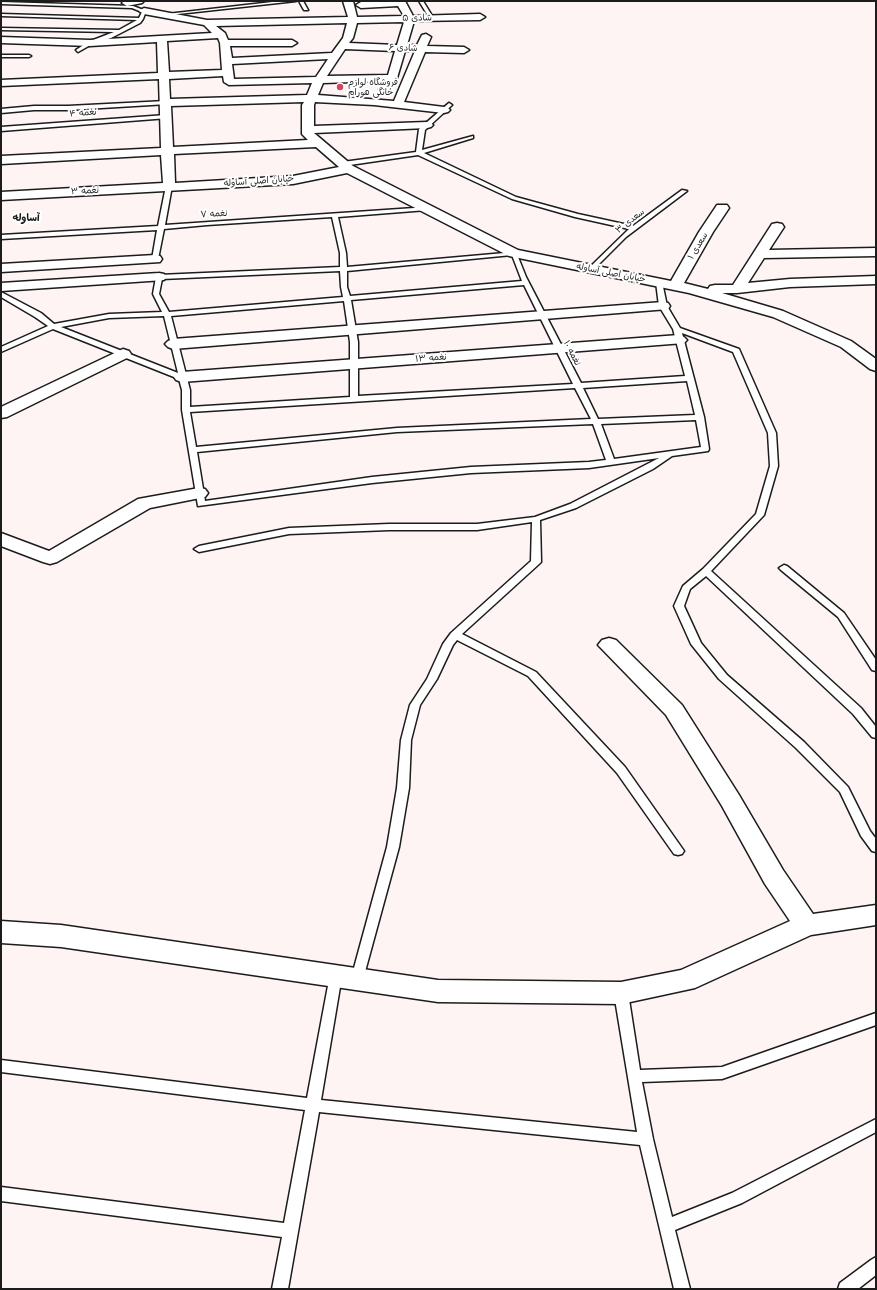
<!DOCTYPE html>
<html>
<head>
<meta charset="utf-8">
<style>
  body { margin:0 }
  #map { position:relative; width:877px; height:1290px; overflow:hidden; background:#fef4f3; font-family:"Comic Neue",sans-serif }
  canvas { display:block }
  .frame { position:absolute; inset:0; border:2px solid #1c1c1c; pointer-events:none }
</style>
</head>
<body>
<div id="map">
<canvas width="877" height="1290"></canvas>
<div class="frame"></div>
</div>
<script>
const context = document.querySelector('canvas').getContext('2d');
context.lineJoin = 'round';
const poly = rows => new Path2D(rows.map(r => 'M' + r).join(''));
function strokePath(path, color, width, dash) { context.strokeStyle = color; context.lineWidth = width; context.lineCap = dash ? 'butt' : 'round'; context.setLineDash(dash || []); context.stroke(path); }
function fill(path, color) { context.fillStyle = color; context.fill(path, 'evenodd'); }
function drawText(font, color, halo, rows, align = 'center') {
  context.font = font + ' "Comic Neue","Playpen Sans Arabic",sans-serif'; context.lineWidth = 4; context.setLineDash([]); context.textBaseline = 'middle'; context.strokeStyle = halo; context.fillStyle = color; for (const [text, x, y, turn = 0] of rows) {
    context.save(); context.translate(x, y); context.rotate((+turn || 0) * Math.PI / 180); context.textAlign = isNaN(turn) ? turn : align; if (halo) context.strokeText(text, 0, 0); context.fillText(text, 0, 0); context.restore();
  }
}
const lane = poly([
  [281,1,296,1,169,15,167,14,281,1],
  [299,1,303,1,308,10,304,10,299,1],
  [419,1,423,1,434,19,430,19,419,1],
  [1,2,133,6,146,11,143,19,140,23,111,38,92,44,78,52,76,50,88,42,114,32,1,30,1,28,119,30,137,20,1,16,1,14,139,18,142,12,132,8,1,4,1,2],
  [1,55,29,55,31,56,29,57,1,57,1,55],
  [166,101,169,103,168,104,68,110,34,110,1,113,1,109,34,106,68,106,166,101],
  [449,103,452,105,451,106,425,130,422,150,473,136,473,138,424,153,516,197,578,214,633,226,682,190,687,191,626,237,593,270,591,271,589,270,589,268,629,229,575,217,512,199,418,155,343,166,340,164,343,162,416,152,419,129,449,103],
  [166,115,169,117,168,118,1,131,1,127,166,115],
  [169,184,172,186,165,225,429,207,430,208,427,210,338,217,346,253,347,267,516,252,526,277,581,383,685,376,673,329,659,306,656,282,659,280,662,282,667,306,680,328,739,349,776,433,778,466,764,515,711,571,861,708,876,727,876,738,872,737,853,714,706,576,690,589,684,606,701,643,727,675,804,742,848,787,870,831,876,839,876,852,872,851,861,836,840,792,796,748,719,679,691,644,674,606,683,586,703,569,756,514,770,466,768,433,733,352,682,333,704,417,709,449,708,451,672,456,653,469,576,508,540,520,541,562,539,564,462,634,536,672,625,767,684,851,682,854,678,855,674,854,617,773,528,676,457,640,453,645,437,679,420,705,411,740,409,788,399,847,363,979,362,983,357,984,352,983,351,979,387,847,397,788,401,740,410,705,427,679,443,644,451,633,531,561,532,522,477,530,389,530,289,534,199,552,194,549,199,546,289,528,389,524,477,524,535,517,570,504,659,458,589,468,471,473,372,483,198,506,182,410,182,390,179,379,53,329,1,352,1,347,48,326,35,317,1,297,1,292,41,313,54,324,109,314,162,312,153,294,156,277,159,275,340,267,340,253,332,217,207,225,164,229,158,259,155,261,152,259,157,230,1,239,1,235,158,226,166,186,169,184],
  [512,255,522,281,350,296,347,287,347,271,512,255],
  [340,271,341,287,343,297,169,312,159,294,162,279,340,271],
  [524,285,573,384,358,396,358,342,351,300,524,285],
  [344,301,350,342,350,397,190,407,190,390,171,316,344,301],
  [164,316,178,373,61,327,109,318,164,316],
  [687,381,695,415,598,419,583,388,687,381],
  [575,388,591,419,397,428,196,447,190,412,575,388],
  [696,420,701,447,614,459,601,424,696,420],
  [593,424,606,460,589,462,471,467,372,477,205,501,197,452,397,432,593,424],
  [784,565,787,566,844,613,876,660,876,671,872,670,838,617,781,570,779,568,784,565],
  [336,970,341,971,342,975,321,1100,637,1132,614,993,616,989,621,988,626,989,628,993,640,1070,722,1067,876,1013,876,1025,722,1079,642,1082,653,1139,672,1217,732,1193,876,1119,876,1132,742,1203,675,1230,690,1289,674,1289,640,1145,319,1112,288,1289,272,1289,282,1237,1,1201,1,1187,284,1223,305,1110,1,1072,1,1060,307,1098,330,975,331,971,336,970],
  [876,1257,876,1275,858,1289,838,1289,840,1283,871,1260,876,1257]
]);
const street = poly([
  [124,1,144,1,142,3,127,6,122,3,124,1],
  [343,1,353,1,357,17,404,16,398,6,361,8,356,5,361,2,405,1,413,16,480,14,485,17,480,20,414,21,407,45,417,45,422,35,426,34,431,37,427,46,464,47,469,50,464,53,425,52,404,102,444,107,448,108,450,110,448,112,444,113,374,105,315,102,314,105,314,126,427,122,431,123,433,125,431,127,427,128,314,133,353,166,518,250,671,281,699,232,717,205,727,205,729,208,713,232,684,283,708,289,710,286,715,285,733,285,772,224,777,223,782,224,784,227,769,250,876,248,876,256,764,258,748,283,790,279,876,276,876,284,790,287,737,293,722,293,783,311,851,341,876,359,876,371,870,369,841,347,773,317,689,293,509,256,347,173,293,184,1,200,1,192,163,183,161,155,1,164,1,156,161,148,159,79,1,86,1,80,158,73,157,42,90,46,1,43,1,37,90,40,212,33,204,25,144,14,139,11,144,8,207,20,348,17,343,1],
  [404,22,397,45,349,43,353,38,357,23,404,22],
  [347,23,343,38,332,53,232,58,230,46,292,46,297,43,292,40,228,40,225,33,216,26,347,23],
  [218,38,220,43,222,70,169,72,167,41,218,38],
  [345,49,395,51,388,75,327,76,345,49],
  [405,51,415,51,394,101,318,95,323,83,384,81,379,89,380,91,388,91,397,78,405,51],
  [328,59,316,77,234,79,232,64,328,59],
  [223,76,224,82,229,85,312,83,307,95,170,99,169,79,223,76],
  [304,102,302,105,302,134,308,140,173,147,171,106,304,102],
  [316,147,339,167,293,176,175,183,174,154,316,147],
  [155,255,160,256,162,259,160,262,1,272,1,264,155,255],
  [159,273,164,274,166,277,164,280,1,291,1,283,159,273],
  [663,302,668,303,670,306,668,309,173,349,168,347,165,344,168,341,173,339,663,302],
  [679,335,684,337,687,340,684,343,182,382,176,380,174,377,176,374,182,372,679,335],
  [123,349,129,351,131,354,129,357,7,417,1,418,1,407,123,349],
  [199,488,205,489,208,493,205,497,150,508,57,562,50,564,43,562,1,546,1,533,49,551,138,499,199,488],
  [609,638,616,640,682,705,739,795,783,870,813,914,876,905,876,925,811,935,695,988,621,1004,438,1002,61,947,1,943,1,921,61,925,438,980,621,982,681,970,790,921,765,884,722,806,666,715,598,645,602,640,609,638]
]);
const markers = [
  [340,87,4,"#d1495b"]
];
const farStreetnames = [
  ["شادی ۵",417,18,-1],
  ["شادی ۶",403,48,2],
  ["نغمه ۴",83,113,-4],
  ["خیابان اصلی آساوله",259,181,-4],
  ["نغمه ۳",85,191,-3],
  ["نغمه ۷",214,214,-3],
  ["سعدی ۳",630,221,-38],
  ["سعدی ۱",698,246,-59],
  ["خیابان اصلی آساوله",611,273,11],
  ["نغمه ۱۰",572,353,63],
  ["نغمه ۱۳",431,358,-4]
];
const farPoinames = [
  ["فروشگاه لوازم",348,82],
  ["خانگی هورام",348,92]
];
const farNeighbourhoodnames = [
  ["آساوله",26,218]
];
strokePath(lane, '#1c1c1c', 3);
strokePath(street, '#1c1c1c', 3);
fill(lane, '#fff');
fill(street, '#fff');
for (const [x, y, r, color] of markers) { const dot = new Path2D(); dot.arc(x, y, r, 0, 2 * Math.PI); context.fillStyle = color; context.fill(dot); strokePath(dot, '#fff', 1.5); }
drawText('9px', '#1c1c1c', '#fff', farStreetnames);
drawText('9px', '#1c1c1c', '#fff', farPoinames, 'left');
drawText('bold 10px', '#1c1c1c', '#fff', farNeighbourhoodnames);
</script>
</body>
</html>
